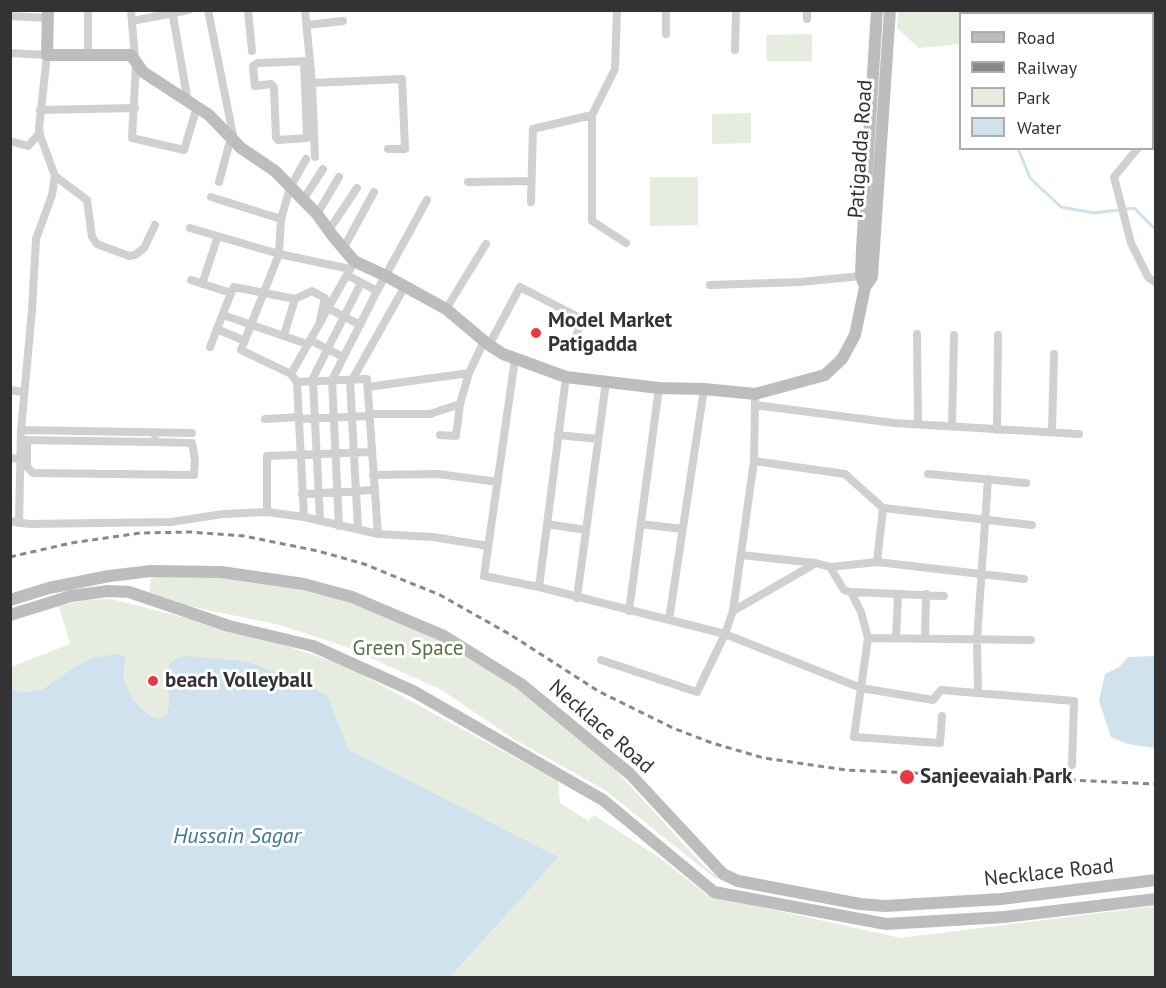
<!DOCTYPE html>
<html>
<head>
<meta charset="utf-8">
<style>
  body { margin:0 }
  #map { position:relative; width:1166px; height:988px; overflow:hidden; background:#fff; font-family:"PT Sans",sans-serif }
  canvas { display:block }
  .frame { position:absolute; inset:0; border:12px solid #333; pointer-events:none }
  .legend { position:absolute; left:959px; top:12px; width:195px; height:138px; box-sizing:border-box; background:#fff; border:2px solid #adadad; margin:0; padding:8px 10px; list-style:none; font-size:18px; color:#333 }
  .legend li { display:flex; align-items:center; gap:12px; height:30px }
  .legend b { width:30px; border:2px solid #adadad }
</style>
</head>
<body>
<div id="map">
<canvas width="1166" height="988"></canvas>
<div class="frame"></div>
<ul class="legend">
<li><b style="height:8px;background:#bdbdbd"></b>Road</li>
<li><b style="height:8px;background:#888"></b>Railway</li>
<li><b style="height:16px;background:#e6ecdf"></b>Park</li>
<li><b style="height:16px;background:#cfe2ee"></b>Water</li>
</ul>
</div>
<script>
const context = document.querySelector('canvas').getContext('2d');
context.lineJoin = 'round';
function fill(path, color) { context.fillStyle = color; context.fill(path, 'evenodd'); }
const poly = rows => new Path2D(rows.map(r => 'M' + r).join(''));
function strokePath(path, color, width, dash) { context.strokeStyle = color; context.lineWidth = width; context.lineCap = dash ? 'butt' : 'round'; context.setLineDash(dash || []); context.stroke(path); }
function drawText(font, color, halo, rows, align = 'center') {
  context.font = font + ' "PT Sans",sans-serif'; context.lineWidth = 6; context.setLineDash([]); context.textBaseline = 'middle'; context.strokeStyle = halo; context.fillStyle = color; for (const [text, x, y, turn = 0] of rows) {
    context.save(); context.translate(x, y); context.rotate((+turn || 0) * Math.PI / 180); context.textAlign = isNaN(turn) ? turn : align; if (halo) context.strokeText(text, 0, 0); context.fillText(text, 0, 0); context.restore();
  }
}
const green = poly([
  [898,11,898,10,1058,11,1055,14,960,14,960,44,919,48,897,28],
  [812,34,812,61,767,61,766,35],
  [751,113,751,143,712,144,712,114],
  [650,177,698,177,698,225,650,226],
  [155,577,238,577,253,579,344,598,419,628,499,675,544,709,611,765,688,849,706,868,717,876,716,879,605,790,514,739,442,690,344,646,280,625,174,603,149,594,151,579],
  [111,599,243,632,344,665,558,781,560,803,588,821,594,815,661,859,707,895,901,938,1155,906,1155,977,450,977,557,857,348,749,328,696,177,658,170,663,166,671,169,702,167,715,159,719,155,719,143,710,132,698,123,676,126,659,92,658,71,669,43,689,28,692,11,690,11,667,70,644,59,606,86,600]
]);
const water = poly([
  [119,654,126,659,123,676,132,698,143,710,154,718,159,719,167,715,169,702,166,671,170,663,177,658,187,656,244,661,292,678,328,696,348,749,558,857,450,977,11,977,11,690,28,692,43,689,71,669,92,658],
  [1155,656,1155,748,1128,744,1111,737,1099,701,1105,674,1119,667,1128,657]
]);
const stream = poly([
  [1071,14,1072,10],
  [1018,148,1030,178,1061,207,1094,213,1134,208,1156,230]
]);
const street = poly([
  [88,10,88,55],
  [131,10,135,59],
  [172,10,188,102],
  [208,10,234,140],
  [248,10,252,51],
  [305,10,312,83,315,157],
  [617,10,615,69,592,115,592,221,626,243],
  [10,16,48,18],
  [807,19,807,10],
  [132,21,189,10],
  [307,25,343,21],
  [666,34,666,10],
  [735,50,736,10],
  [10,53,47,55,39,128,40,135,55,176,52,195,36,239,32,310,21,430,19,523],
  [304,61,307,138,278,140,276,137,274,87,271,84,255,86,253,66,258,63,310,61],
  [136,64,132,138,184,150,197,107],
  [312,83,402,79,405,149,388,149],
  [40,110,135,108],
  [1152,132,1156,129],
  [10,141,28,146,40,133],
  [1138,148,1114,177,1131,243,1148,277,1156,283],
  [306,159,290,188,281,219,279,254,241,350,291,374,297,382,367,379,378,534],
  [55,176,87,200,92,237,97,244,129,256,135,255,144,248,155,225],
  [219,182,231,137],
  [468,182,531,181],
  [211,197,281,219],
  [303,200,323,169],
  [531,202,533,129,592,115],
  [317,214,339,177],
  [190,228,279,254,350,269],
  [329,230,357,188],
  [343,249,374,192],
  [347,275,377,291],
  [191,280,231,293,234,287,295,299,312,291,325,298,319,325],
  [202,284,218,236],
  [710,285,801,282,861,276],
  [328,308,360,325],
  [446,309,486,244],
  [223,315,307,344],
  [217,329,245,341],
  [917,334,918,424],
  [284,335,295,299],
  [310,340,343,357],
  [489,345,520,287,582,319,575,339],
  [210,347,231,293],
  [515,359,484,576,539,587,725,634,861,688,933,700,941,690,1074,701,1072,765],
  [291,374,353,264],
  [350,380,358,529],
  [352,380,405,286],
  [313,381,320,520],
  [297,382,304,517],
  [311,382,361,283],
  [368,387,469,373],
  [10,390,23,392],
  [755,401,755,405,894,423,1079,434],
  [370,414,430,414,460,404,469,373,484,341],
  [265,419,299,417],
  [299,419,370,416],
  [952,426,954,335],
  [21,430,192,433],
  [997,430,998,335],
  [1052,432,1054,354],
  [440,435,456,436,460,404],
  [558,435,598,439],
  [21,440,155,442,155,439],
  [27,440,27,467,33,473,194,475,195,460,192,443,155,442],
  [10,458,20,459],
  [754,461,845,474,883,508,1032,525],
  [928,474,1026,483],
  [373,475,438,474,498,482],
  [302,494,374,490],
  [267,512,267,456,372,452],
  [10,521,29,524,171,522,223,514,267,512,304,517,378,534,433,537,488,546],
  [547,524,586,530],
  [641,524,682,529],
  [339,526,332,380,377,291,427,200],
  [741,555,815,563],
  [877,562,1024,579],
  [830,567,844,590,851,592,861,612,868,638,854,737,940,743,942,716],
  [539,587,566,377],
  [851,592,944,596],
  [577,598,606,382],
  [629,611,659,388],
  [733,611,816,563,830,567,877,562,883,508],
  [669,620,704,389],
  [868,638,1031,640],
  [896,638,898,594],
  [925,639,926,594],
  [601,660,697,692,725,634,733,611,754,461,755,405],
  [978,693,977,640,988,479]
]);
const secondary = poly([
  [48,10,47,55,131,55,143,72,209,115,241,148,275,171,317,214,332,235,354,261,386,276,446,309,489,345,503,354,566,377,659,388,704,389,755,394,825,375,842,359,855,335,865,287,872,277,890,10],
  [865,287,861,276,862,249,877,10],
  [10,600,49,588,109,576,151,571,221,572,304,584,352,597,444,636,521,684,630,774,723,874,738,881,860,904,885,906,1001,899,1156,880],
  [10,615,71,596,108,591,129,592,229,626,313,646,413,691,603,800,714,892,886,924,1004,917,1156,899]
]);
const rail = poly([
  [10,557,71,543,140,533,191,532,244,536,318,551,364,564,440,595,511,635,598,691,673,728,712,743,764,758,846,770,1156,784]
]);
const markers = [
  [536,333,6,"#e63946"],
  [153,681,6,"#e63946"],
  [907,777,8,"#e63946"]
];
const streetNames = [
  ["Patigadda Road",861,149,-86],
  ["Necklace Road",601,727,41],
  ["Necklace Road",1049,873,-6]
];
const poiNames = [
  ["Model Market",548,321],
  ["Patigadda",548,345],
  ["beach Volleyball",165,681],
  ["Sanjeevaiah Park",920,777]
];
const parkNames = [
  ["Green Space",408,649]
];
const waterNames = [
  ["Hussain Sagar",237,837]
];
fill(green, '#e6ecdf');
fill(water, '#cfe2ee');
strokePath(stream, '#cfe2ee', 3);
strokePath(street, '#d0d0d0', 8);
strokePath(secondary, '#bdbdbd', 12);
strokePath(rail, '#888', 3, [6, 4.5]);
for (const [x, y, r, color] of markers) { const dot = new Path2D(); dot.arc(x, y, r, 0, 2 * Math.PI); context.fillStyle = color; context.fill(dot); strokePath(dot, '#fff', 2); }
drawText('21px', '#333', '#fff', streetNames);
drawText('bold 21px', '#333', '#fff', poiNames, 'left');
drawText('21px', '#56703f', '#fff', parkNames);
drawText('italic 22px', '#3f7597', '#fff', waterNames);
</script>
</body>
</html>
